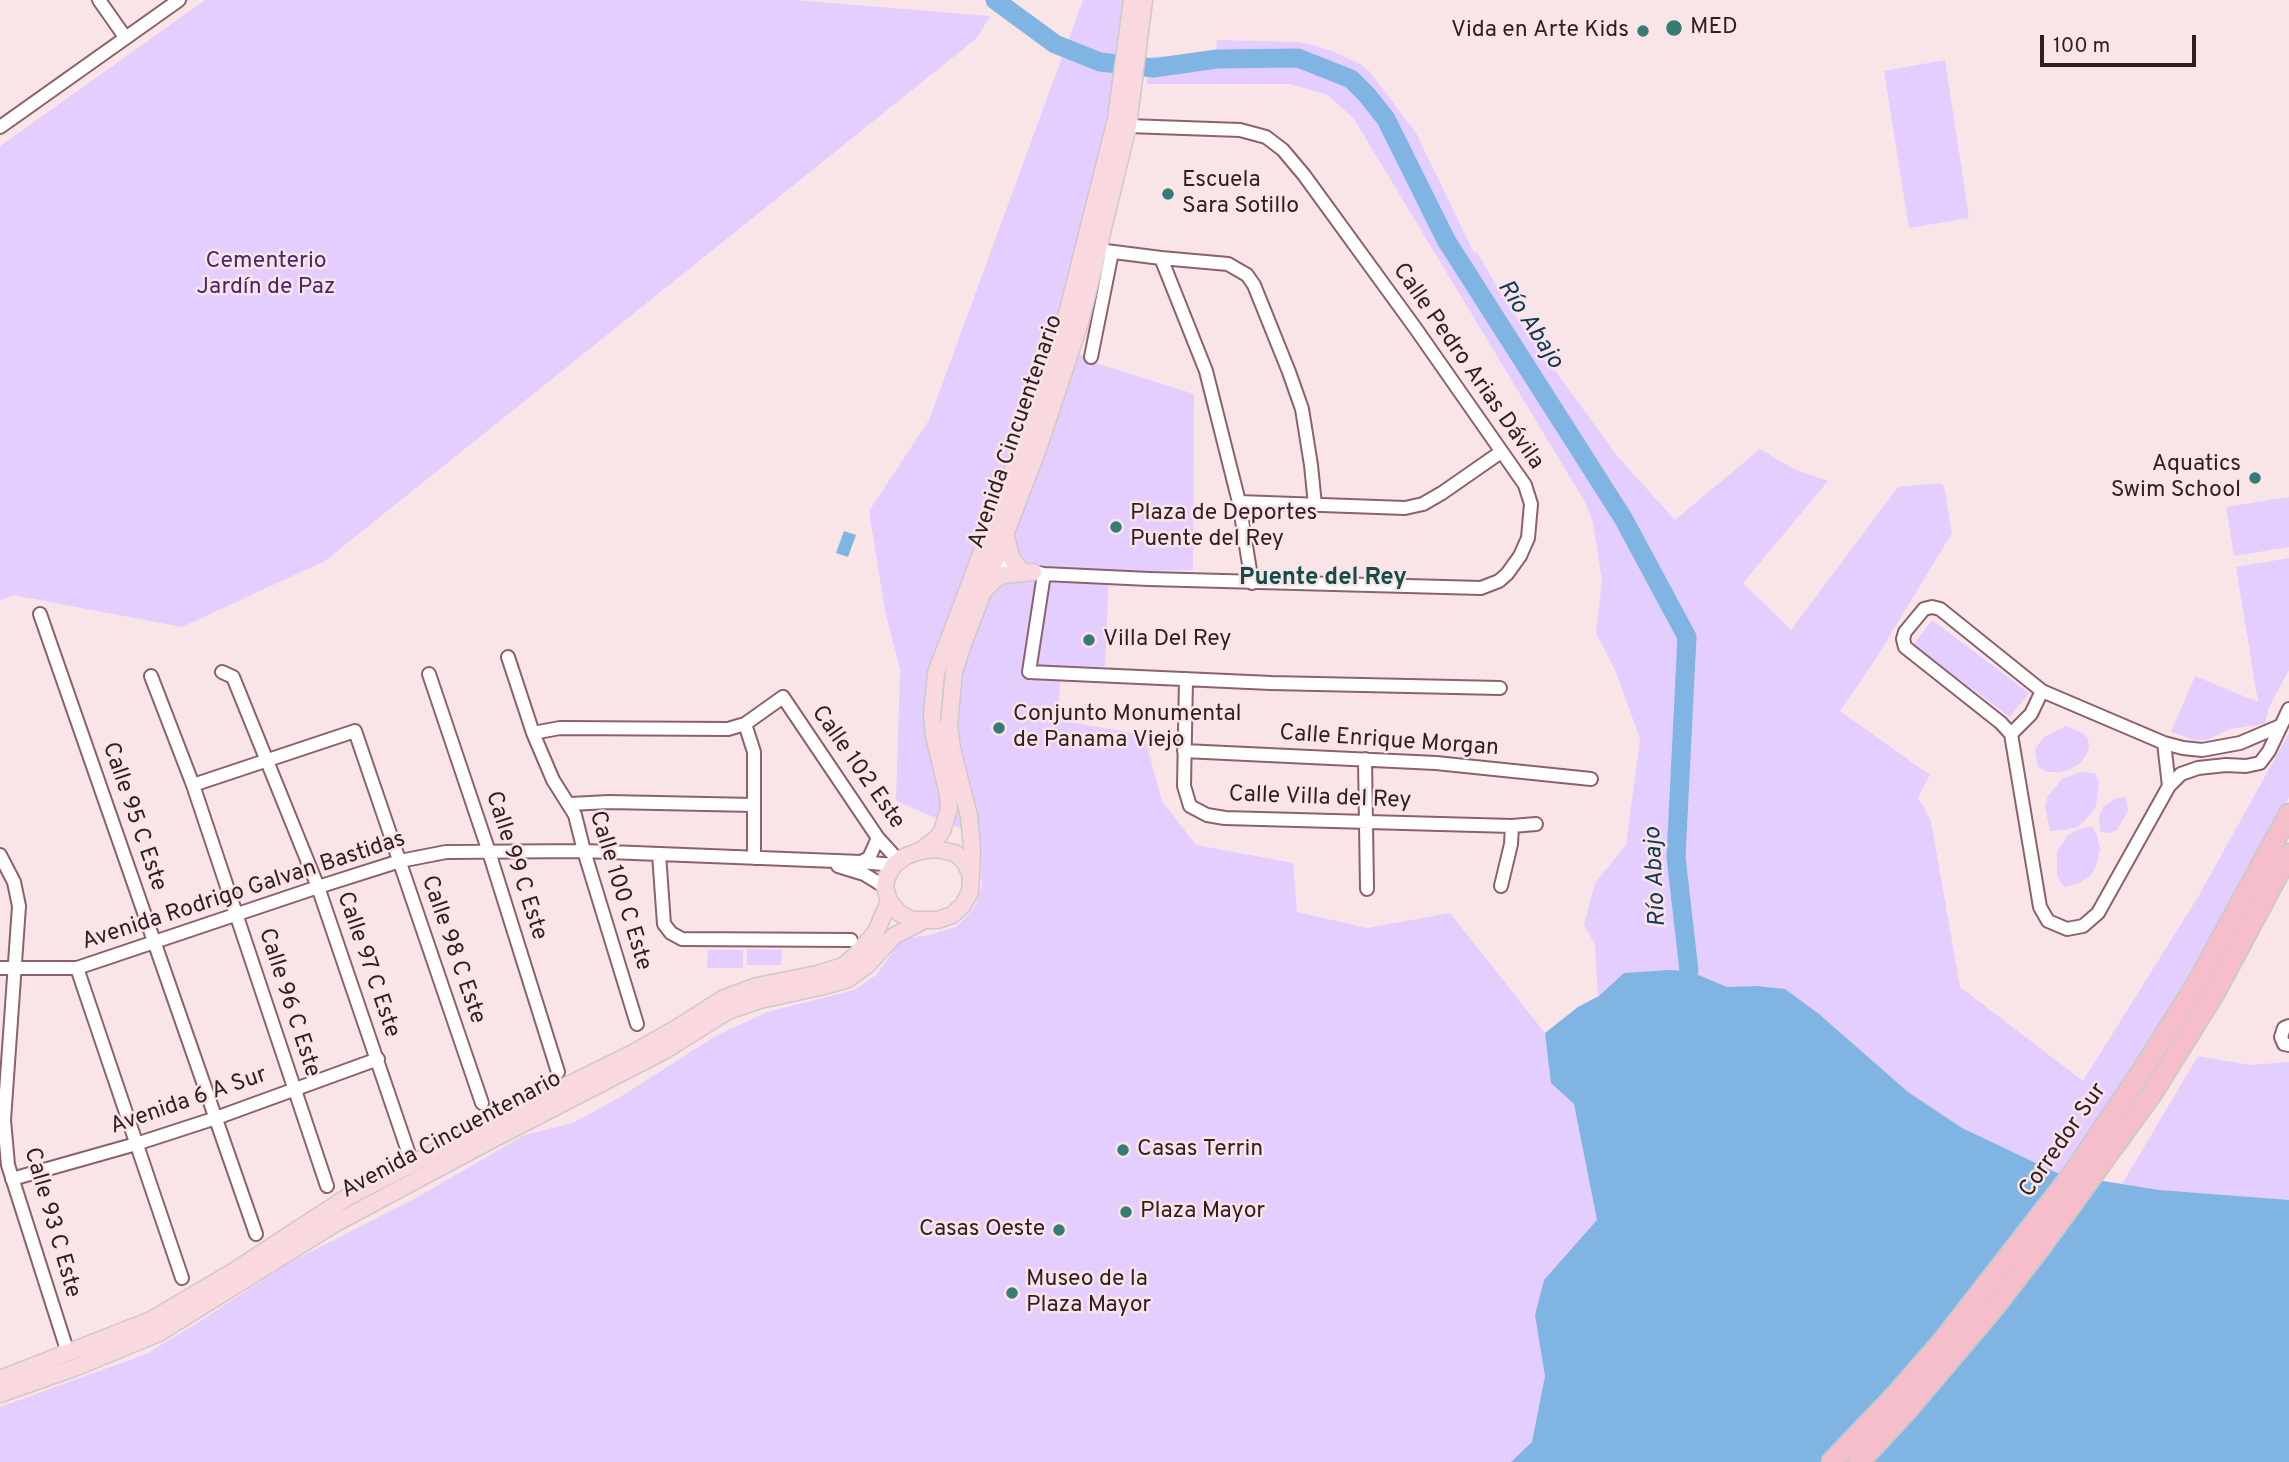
<!DOCTYPE html>
<html>
<head>
<meta charset="utf-8">
<style>
  body { margin:0 }
  #map { position:relative; width:2289px; height:1462px; overflow:hidden; background:#f9e5e8; font-family:Overpass,sans-serif }
  canvas { display:block }
  .scale { position:absolute; left:2040px; top:35px; width:156px; height:32px; box-sizing:border-box; border:4px solid #301e22; border-top:0; padding-left:9px; font-size:21px; line-height:24px; white-space:nowrap; color:#301e22; -webkit-text-stroke:5px #f9e5e8; paint-order:stroke }
</style>
</head>
<body>
<div id="map">
<canvas width="2289" height="1462"></canvas>
<div class="scale">100 m</div>
</div>
<script>
const context = document.querySelector('canvas').getContext('2d');
context.lineJoin = 'round';
function fill(path, color) { context.fillStyle = color; context.fill(path, 'evenodd'); }
const poly = rows => new Path2D(rows.map(r => 'M' + r).join(''));
function strokePath(path, color, width, dash) { context.strokeStyle = color; context.lineWidth = width; context.lineCap = dash ? 'butt' : 'round'; context.setLineDash(dash || []); context.stroke(path); }
function drawText(font, color, halo, rows, align = 'center') {
  context.font = font + ' Overpass,sans-serif'; context.lineWidth = 5; context.setLineDash([]); context.textBaseline = 'middle'; context.strokeStyle = halo; context.fillStyle = color; for (const [text, x, y, turn = 0] of rows) {
    context.save(); context.translate(x, y); context.rotate((+turn || 0) * Math.PI / 180); context.textAlign = isNaN(turn) ? turn : align; if (halo) context.strokeText(text, 0, 0); context.fillText(text, 0, 0); context.restore();
  }
}
const green = poly([
  [205,0,795,0,990,16,977,38,325,561,182,627,13,595,0,601,0,146],
  [1083,0,1126,0,1105,134,1054,341,1099,364,1194,394,1193,570,1109,572,1105,666,1060,680,1058,720,1144,735,1162,801,1196,845,1293,863,1297,912,1367,928,1450,913,1545,1033,1578,1007,1598,996,1595,944,1584,925,1595,883,1626,845,1640,739,1616,672,1596,633,1602,582,1593,522,1585,502,1354,119,1328,95,1290,84,1147,84,1149,57,1216,53,1217,40,1298,42,1313,45,1332,51,1360,64,1369,71,1416,133,1474,253,1477,252,1506,303,1618,457,1675,520,1760,449,1794,469,1828,481,1743,583,1791,630,1898,487,1939,483,1944,486,1952,533,1875,660,1840,711,1930,775,1918,798,1924,807,1931,821,1960,987,2083,1081,2198,897,2289,733,2289,797,2284,808,2142,1056,2115,1099,2059,1174,2122,1184,2198,1056,2250,1065,2289,1062,2289,1462,0,1462,0,1407,146,1354,194,1325,289,1263,423,1194,524,1135,573,1123,620,1097,717,1035,767,1012,854,990,876,975,902,939,929,935,956,927,974,909,982,886,978,836,896,801,900,669,885,611,869,511,929,420],
  [1945,60,1969,218,1909,228,1884,71],
  [2289,497,2289,547,2234,556,2226,507],
  [2289,558,2289,670,2269,707,2265,724,2230,729,2207,740,2194,740,2171,732,2195,676,2258,702,2236,567],
  [1932,620,2029,693,2010,717,1913,645],
  [2066,726,2082,733,2088,738,2089,748,2086,755,2079,764,2069,770,2059,772,2048,772,2038,767,2035,750,2040,742,2044,737],
  [2081,772,2095,773,2099,782,2096,806,2085,821,2077,827,2065,830,2050,831,2045,806,2048,796,2063,778],
  [2126,797,2128,811,2117,830,2110,833,2100,832,2099,817,2103,807,2116,798],
  [2092,826,2097,835,2100,848,2096,866,2090,876,2080,883,2064,887,2057,875,2057,851,2068,835,2077,830],
  [747,949,782,950,781,965,747,965],
  [708,950,743,950,743,968,707,968]
]);
const water = poly([
  [844,531,856,535,848,557,836,553],
  [1669,970,1689,971,1727,987,1756,986,1785,989,1819,1014,1908,1092,1962,1128,2059,1174,2159,1190,2289,1200,2289,1462,1511,1462,1532,1442,1545,1376,1535,1315,1544,1280,1597,1220,1574,1104,1551,1083,1545,1033,1578,1007,1599,996,1624,973]
]);
const river = poly([
  [995,0,1055,44,1100,62,1153,68,1217,59,1298,58,1351,79,1367,95,1386,119,1446,240,1623,518,1687,637,1676,857,1689,971]
]);
const minor = poly([
  [99,0,125,37],
  [0,127,179,0],
  [1098,250,1161,258,1206,371,1239,502,1252,583],
  [1161,258,1228,264,1247,275,1254,285,1289,372,1302,409,1311,465,1315,505],
  [1091,357,1112,252],
  [1239,502,1405,508,1423,504,1442,493,1501,452],
  [994,565,1044,574,1149,579,1481,588,1499,581,1507,574,1520,556,1528,538,1531,504,1525,485,1416,329,1304,175,1283,150,1266,137,1240,130,1128,126],
  [1044,574,1029,672,1271,683,1500,688],
  [40,614,256,1234],
  [508,657,533,733,553,780,575,815,584,851,637,1024],
  [222,672,233,677,318,887,412,1163],
  [429,674,489,852,558,1072],
  [151,676,193,785,327,1186],
  [1186,679,1184,786,1190,806,1207,815,1225,818,1512,826,1536,824],
  [745,724,754,752,754,858],
  [2280,726,2240,743,2202,750,2183,748,2164,743,2042,691,1940,609,1932,607,1924,609,1905,632,1903,639,1905,647,2001,723,2011,734,2040,907,2048,921,2067,929,2083,926,2098,913,2169,786,2181,774,2198,768,2226,765,2246,766,2260,763,2269,751,2289,709],
  [533,733,560,728,728,729,745,724,783,697,878,838,899,861],
  [2011,734,2031,714,2042,691],
  [2164,743,2169,786],
  [1184,751,1436,763,1591,779],
  [1365,759,1367,889],
  [193,785,355,731,482,1103],
  [570,804,609,802,754,805],
  [659,854,664,924,671,933,682,939,851,940],
  [0,855,14,882,19,906,4,1120,8,1165,68,1353],
  [861,862,869,858,878,838],
  [838,866,864,874,885,887],
  [1501,886,1511,844,1512,826],
  [0,968,77,968,318,887,400,861,446,852,584,851,861,862,894,865],
  [77,968,182,1278],
  [2289,1026,2284,1028,2281,1037,2284,1044,2289,1045],
  [12,1179,136,1144,216,1118,378,1059]
]);
const major = poly([
  [1005,534,1012,559,1021,570],
  [986,589,994,580,1003,575,1033,572],
  [936,849,955,853,965,862,971,876,970,892,963,905,952,915,938,920,912,920,899,913,889,901,885,887,887,877,894,865,906,856,920,851,936,849],
  [920,851,937,838,942,831,949,809,948,794,934,736,932,715,936,673,1045,385,1062,334,1116,119,1132,0],
  [971,876,972,848,969,816,952,749,949,725,954,672,963,644,1038,449,1080,323,1128,126,1144,0],
  [0,1379,151,1320,231,1273,346,1198,491,1123,631,1054,677,1028,724,998,757,986,817,974,843,966,856,955,876,932,889,901],
  [0,1394,74,1368,159,1333,336,1223,495,1138,664,1051,728,1011,760,1000,820,987,848,979,866,966,894,936,921,922]
]);
const highway = poly([
  [1832,1462,1896,1395,1943,1341,2072,1175,2138,1077,2195,987,2289,814],
  [1859,1462,1907,1410,1995,1306,2042,1245,2153,1092,2214,994,2289,854]
]);
const markers = [
  [1674,28,9,"#367c74"],
  [1643,31,7,"#367c74"],
  [1168,194,7,"#367c74"],
  [2255,478,7,"#367c74"],
  [1116,527,7,"#367c74"],
  [1089,640,7,"#367c74"],
  [999,728,7,"#367c74"],
  [1123,1150,7,"#367c74"],
  [1126,1212,7,"#367c74"],
  [1059,1230,7,"#367c74"],
  [1012,1293,7,"#367c74"]
];
const poiNames = [
  ["MED",1690,28],
  ["Vida en Arte Kids",1629,31,"right"],
  ["Escuela",1182,181],
  ["Sara Sotillo",1182,207],
  ["Aquatics",2241,465,"right"],
  ["Swim School",2241,491,"right"],
  ["Plaza de Deportes",1130,514],
  ["Puente del Rey",1130,540],
  ["Villa Del Rey",1103,640],
  ["Conjunto Monumental",1013,715],
  ["de Panama Viejo",1013,741],
  ["Casas Terrin",1137,1150],
  ["Plaza Mayor",1140,1212],
  ["Casas Oeste",1045,1230,"right"],
  ["Museo de la",1026,1280],
  ["Plaza Mayor",1026,1306]
];
const parkNames = [
  ["Cementerio",266,262],
  ["Jardín de Paz",266,288]
];
const streetNames = [
  ["Calle Pedro Arias Dávila",1467,367,55],
  ["Avenida Cincuentenario",1017,432,-71],
  ["Calle Enrique Morgan",1389,742,4],
  ["Calle 102 Este",857,768,55],
  ["Calle Villa del Rey",1320,799,2],
  ["Calle 95 C Este",133,817,71],
  ["Calle 99 C Este",515,866,72],
  ["Calle 100 C Este",619,891,73],
  ["Avenida Rodrigo Galvan Bastidas",244,892,-18],
  ["Calle 98 C Este",452,950,71],
  ["Calle 97 C Este",367,965,71],
  ["Calle 96 C Este",288,1003,72],
  ["Avenida 6 A Sur",189,1102,-19],
  ["Avenida Cincuentenario",452,1136,-28],
  ["Corredor Sur",2064,1141,-55],
  ["Calle 93 C Este",51,1223,74]
];
const waterNames = [
  ["Río Abajo",1529,325,57],
  ["Río Abajo",1657,877,-93]
];
const neighbourhoodNames = [
  ["Puente del Rey",1323,579]
];
fill(green, '#e4ceff');
fill(water, '#80b5e3');
strokePath(river, '#80b5e3', 19);
strokePath(minor, '#8d616b', 16);
strokePath(major, '#cdc9ca', 19);
strokePath(highway, '#cdc9ca', 23);
strokePath(minor, '#fff', 12);
strokePath(major, '#fad8df', 16);
strokePath(highway, '#f6beca', 19);
for (const [x, y, r, color] of markers) { const dot = new Path2D(); dot.arc(x, y, r, 0, 2 * Math.PI); context.fillStyle = color; context.fill(dot); strokePath(dot, '#f9e5e8', 2.5); }
drawText('23px', '#301e22', '#f9e5e8', poiNames, 'left');
drawText('23px', '#4a266b', '#f9e5e8', parkNames);
drawText('23px', '#301e22', '#f9e5e8', streetNames);
drawText('italic 24px', '#0f3856', '#f9e5e8', waterNames);
drawText('bold 24px', '#124d47', '#f9e5e8', neighbourhoodNames);
</script>
</body>
</html>
